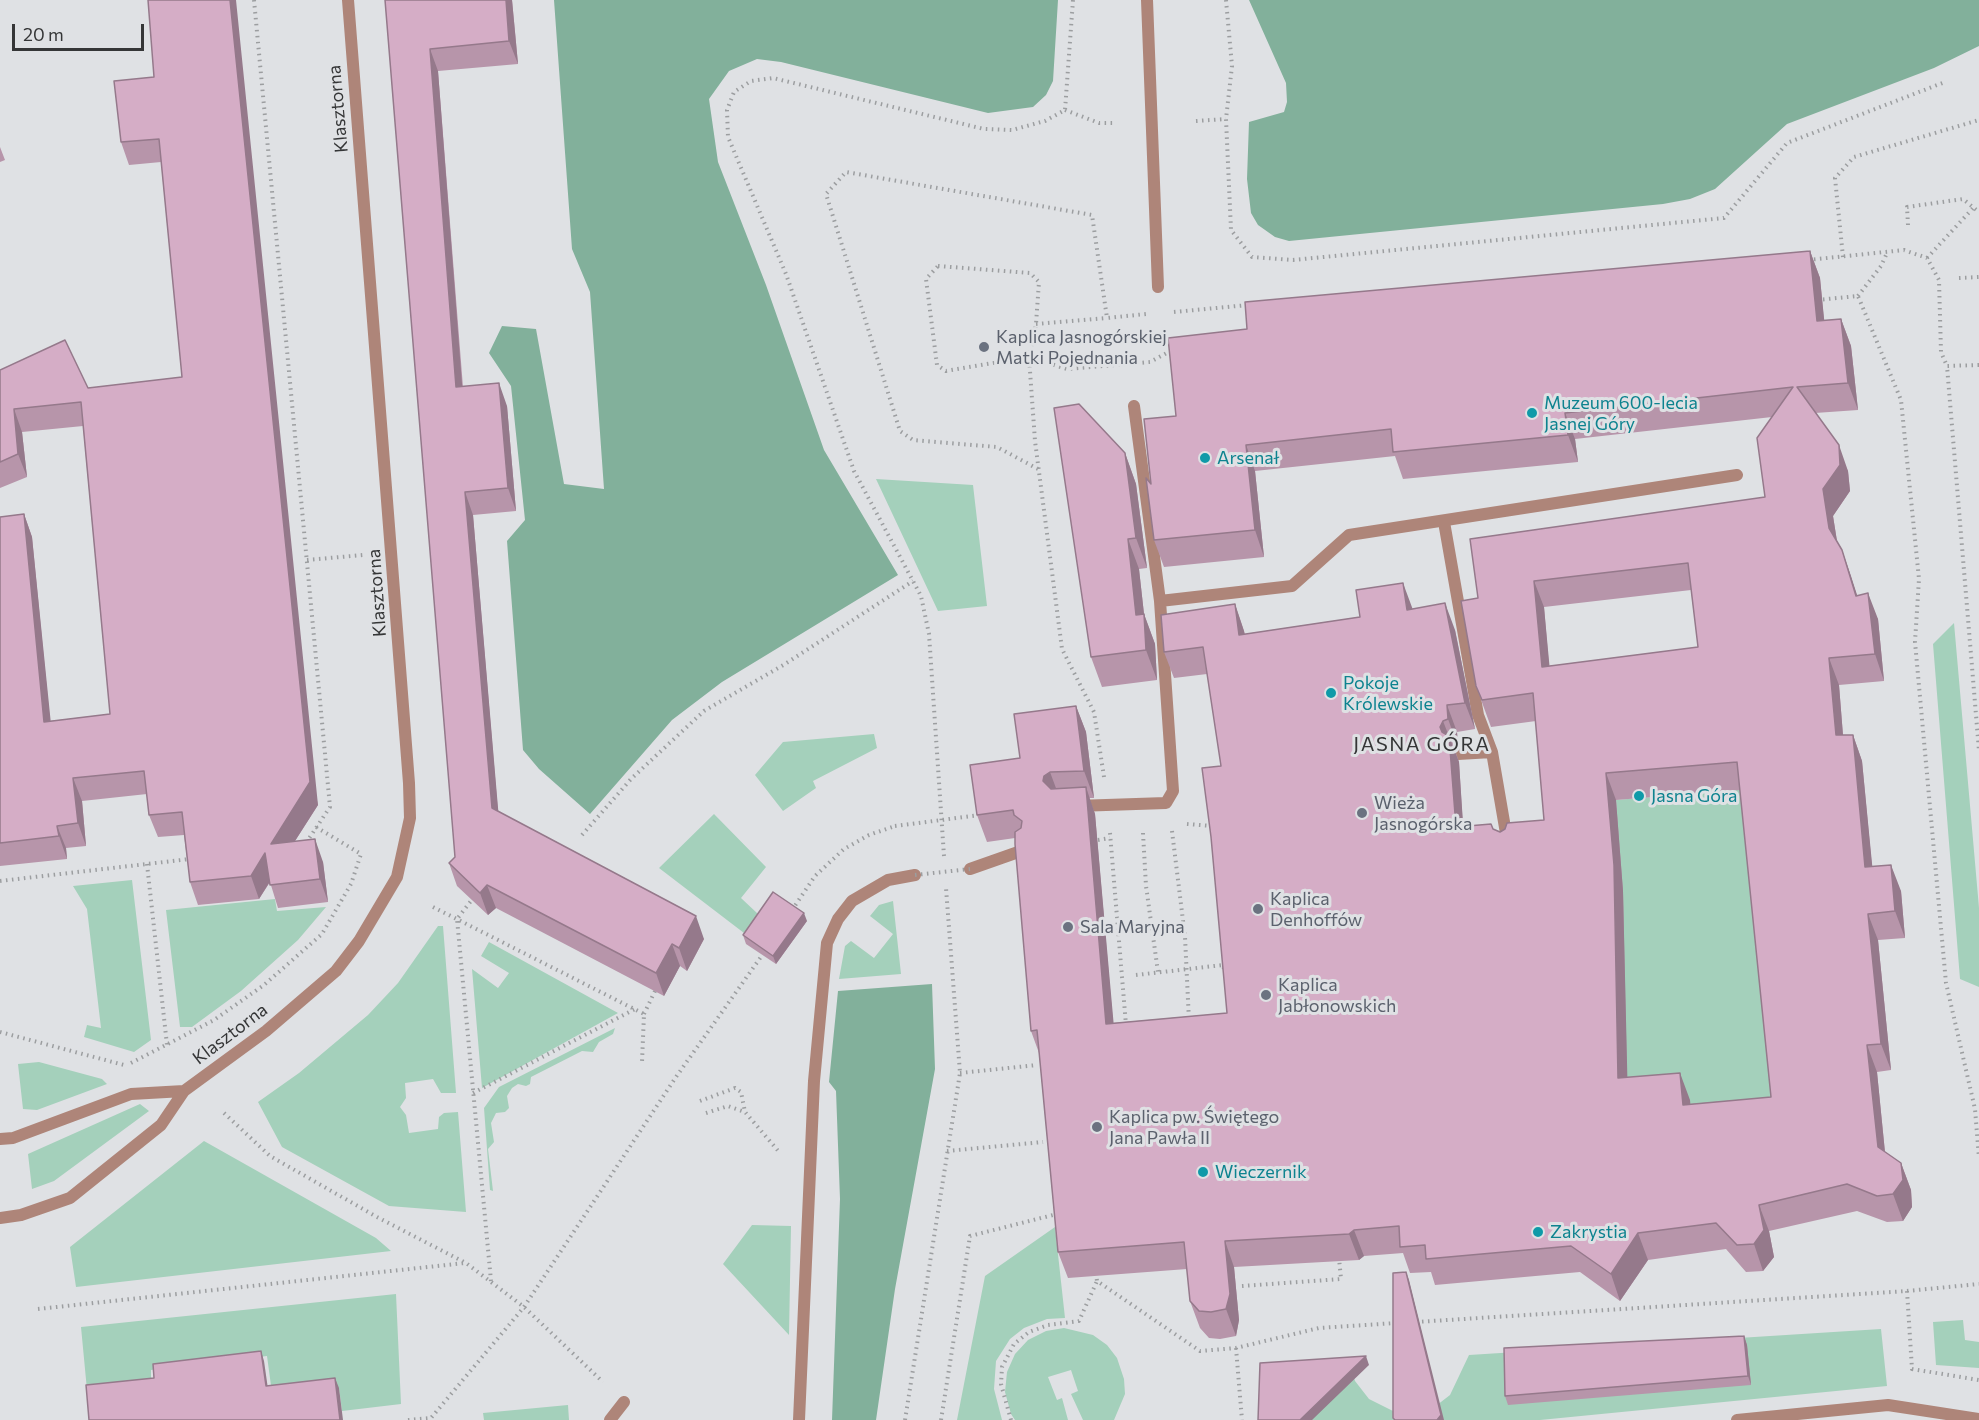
<!DOCTYPE html>
<html>
<head>
<meta charset="utf-8">
<style>
  body { margin:0 }
  #map { position:relative; width:1979px; height:1420px; overflow:hidden; background:#dfe1e4; font-family:Commissioner,sans-serif }
  canvas { display:block }
  .scale { position:absolute; left:12px; top:24px; width:132px; height:27px; box-sizing:border-box; border:3px solid #353637; border-top:0; padding-left:8px; font-size:18px; line-height:21px; white-space:nowrap; color:#353637; -webkit-text-stroke:4px #dfe1e4; paint-order:stroke }
</style>
</head>
<body>
<div id="map">
<canvas width="1979" height="1420"></canvas>
<div class="scale">20 m</div>
</div>
<script>
const context = document.querySelector('canvas').getContext('2d');
context.lineJoin = 'round';
function fill(path, color) { context.fillStyle = color; context.fill(path, 'evenodd'); }
const poly = rows => new Path2D(rows.map(r => 'M' + r).join(''));
function strokePath(path, color, width, dash) { context.strokeStyle = color; context.lineWidth = width; context.lineCap = dash ? 'butt' : 'round'; context.setLineDash(dash || []); context.stroke(path); }
function drawText(font, color, halo, rows, align = 'center') {
  context.font = font + ' Commissioner,sans-serif'; context.lineWidth = 6; context.setLineDash([]); context.textBaseline = 'middle'; context.strokeStyle = halo; context.fillStyle = color; for (const [text, x, y, turn = 0] of rows) {
    context.save(); context.translate(x, y); context.rotate((+turn || 0) * Math.PI / 180); context.textAlign = isNaN(turn) ? turn : align; if (halo) context.strokeText(text, 0, 0); context.fillText(text, 0, 0); context.restore();
  }
}
const green = poly([
  [876,479,973,485,987,606,938,611],
  [1954,623,1979,908,1979,987,1960,979,1933,644],
  [874,734,877,748,813,781,816,788,783,811,755,775,783,742],
  [1747,789,1781,1123,1628,1105,1616,800],
  [714,814,766,867,741,898,758,914,744,933,659,868],
  [132,880,151,1040,134,1052,84,1037,87,1025,101,1028,87,909,73,886],
  [275,899,277,911,326,907,298,940,241,991,192,1027,180,1027,166,910],
  [893,901,901,974,839,979,845,946,851,941,874,958,893,934,870,916,879,905],
  [438,926,443,926,456,1093,441,1093,433,1079,405,1083,406,1098,400,1107,406,1115,409,1133,438,1129,439,1117,444,1113,458,1112,466,1212,389,1206,282,1147,258,1102,299,1073,368,1015,398,983],
  [489,942,618,1013,482,1088,472,969,498,988,509,973,481,956],
  [615,1028,613,1034,599,1042,593,1052,582,1051,531,1077,530,1084,526,1086,518,1084,512,1088,507,1096,509,1108,505,1112,496,1113,491,1123,494,1142,488,1149,493,1191,490,1190,484,1108,499,1087],
  [39,1062,102,1079,107,1084,37,1110,23,1109,18,1064],
  [140,1104,149,1111,54,1181,32,1189,28,1154],
  [204,1141,376,1238,391,1251,76,1287,70,1247],
  [752,1225,791,1226,789,1335,723,1264],
  [1055,1227,1065,1318,1047,1319,1024,1328,1010,1339,996,1361,994,1389,1002,1420,957,1420,985,1276],
  [396,1294,401,1404,342,1411,339,1388,272,1393,267,1356,151,1370,151,1384,87,1390,81,1327],
  [1963,1320,1965,1340,1979,1342,1979,1368,1936,1365,1933,1322],
  [1064,1328,1093,1335,1107,1345,1117,1358,1124,1379,1125,1394,1114,1420,1083,1420,1071,1394,1078,1391,1071,1370,1048,1377,1057,1400,1062,1398,1068,1420,1015,1420,1011,1414,1005,1392,1007,1372,1015,1354,1028,1340,1046,1331],
  [1881,1329,1887,1386,1540,1420,1258,1420,1260,1369,1349,1362,1355,1381,1369,1399,1399,1414,1428,1412,1450,1395,1469,1355],
  [568,1405,569,1420,484,1420,483,1413]
]);
const forest = poly([
  [554,0,1058,0,1053,81,1046,95,1033,107,988,113,781,62,757,59,729,71,709,99,718,162,766,285,824,450,898,575,722,682,672,720,590,814,539,769,523,750,507,541,525,520,511,386,489,353,502,326,536,329,564,484,604,489,590,292,572,249],
  [1249,0,1979,0,1979,46,1934,68,1787,124,1715,189,1690,199,1663,204,1289,241,1275,237,1258,225,1251,213,1247,179,1249,122,1284,112,1287,102,1286,83],
  [932,984,935,1069,895,1289,876,1420,832,1420,840,1199,836,1091,829,1082,838,991]
]);
const path = poly([
  [254,0,330,807,306,843],
  [1226,0,1232,66,1226,119,1231,230,1252,257,1293,260,1724,218,1787,143,1945,82],
  [1065,110,1099,123,1113,123],
  [1196,121,1226,119],
  [1908,225,1907,207,1963,199,1979,212],
  [1843,257,1835,178,1854,157,1979,120],
  [1927,258,1974,207],
  [1808,260,1904,250,1927,258,1939,280,1941,352,1947,366],
  [938,266,1030,273,1039,282,1036,324,1029,357,946,371,937,365,926,279,938,266],
  [1959,278,1979,277],
  [1858,296,1881,266,1887,253],
  [1817,300,1858,296,1901,400,1919,579,1915,642,1946,983,1975,1109,1979,1158],
  [1174,312,1248,305],
  [1036,324,1107,318],
  [1979,365,1947,366,1979,751],
  [1038,469,997,447,913,440,900,431,826,194,846,172,1092,215,1107,318,1146,314],
  [307,560,363,555],
  [1104,777,1094,712,1062,649,1035,441,1029,357,1067,369,1150,362,1174,349],
  [1187,824,1212,826],
  [1172,831,1185,937,1189,1021],
  [1110,833,1126,1025],
  [1143,833,1146,886,1158,972],
  [582,835,631,779,704,711,785,664,913,581],
  [1098,840,1110,838],
  [944,856,929,634,921,596,854,471,786,274,728,137,727,110,734,92,751,81,773,78,984,129,1012,130,1045,121,1065,110,1073,0],
  [147,864,167,1045],
  [0,881,190,859],
  [474,897,457,919,491,1281],
  [433,907,644,1014,642,1062],
  [792,910,815,876,844,849,869,835,895,826],
  [1136,975,1223,965,1224,969],
  [644,1014,655,991],
  [0,1032,124,1065],
  [131,1063,214,1020,264,985,322,934,351,884,361,854,316,827],
  [960,1073,1037,1065],
  [473,1093,635,1009],
  [700,1101,735,1088,741,1092,745,1112],
  [224,1113,270,1156,377,1217,466,1263,524,1307,603,1382],
  [706,1113,728,1106,745,1112,780,1153],
  [947,1151,1043,1142],
  [1096,1273,1097,1281,1200,1351,1236,1348,1319,1328,1396,1323],
  [1242,1286,1341,1279,1339,1258],
  [1907,1291,1979,1284],
  [38,1309,465,1263],
  [1416,1322,1907,1291,1912,1369,1979,1380],
  [1236,1348,1242,1420],
  [408,1420,431,1418,524,1307,676,1077,763,954],
  [905,1420,960,1073,946,888],
  [941,1420,970,1236,1057,1214],
  [1011,1420,1001,1384,1002,1367,1014,1344,1029,1332,1048,1325,1079,1321,1097,1281]
]);
const pedestrian = poly([
  [1147,0,1158,287],
  [1444,522,1478,715,1492,752],
  [1160,601,1292,586,1349,535,1737,475],
  [1458,754,1492,752,1508,845],
  [1076,806,1166,803,1173,791,1160,601,1134,406],
  [970,869,1024,850],
  [610,1420,624,1402],
  [799,1420,814,1081,827,943,838,919,852,901,888,880,915,875],
  [1737,1420,1888,1405,1979,1419]
]);
const minor = poly([
  [0,1139,13,1138,131,1094,184,1091],
  [0,1218,21,1215,70,1198,161,1125,184,1091,266,1031,336,971,359,941,397,877,410,818,409,783,348,0]
]);
const pathBridge = poly([
  [895,826,980,815],
  [915,875,970,869]
]);
const wall = poly([
  [385,0,512,0,518,64,438,71,463,387,507,406,516,511,473,515,498,812,704,939,687,971,680,966,664,996,496,908,488,915,457,886,449,863,455,857],
  [154,77,318,805,295,841,323,862,328,902,278,908,270,882,259,899,198,905,190,882,184,835,158,837,149,815,147,794,82,801,86,846,66,848,67,859,0,866,0,517,24,514,32,537,50,721,110,714,83,426,22,432,27,477,0,488,0,370,88,388,182,377,161,162,129,165,121,142],
  [0,147,5,160,0,162],
  [1810,251,1820,278,1824,321,1841,319,1851,346,1858,410,1815,413,1848,471,1850,491,1833,516,1837,541,1842,550,1857,596,1878,619,1884,681,1839,685,1843,735,1853,735,1862,761,1872,867,1901,891,1905,938,1878,940,1891,1070,1877,1072,1885,1152,1901,1163,1911,1190,1912,1207,1903,1221,1887,1222,1857,1211,1769,1231,1774,1257,1763,1271,1746,1272,1726,1249,1648,1260,1620,1301,1580,1272,1435,1285,1431,1272,1410,1273,1403,1253,1364,1256,1359,1260,1234,1267,1239,1320,1236,1336,1220,1339,1209,1338,1200,1328,1190,1301,1187,1269,1068,1278,1058,1252,1039,1053,1031,1031,1015,838,987,842,977,815,1020,758,1076,706,1086,732,1094,798,1089,798,1095,814,1113,1023,1227,1013,1221,766,1207,674,1174,678,1164,652,1235,604,1245,634,1413,609,1455,630,1475,729,1457,732,1458,746,1454,747,1459,762,1463,827,1493,829,1500,832,1544,820,1536,721,1491,727,1476,686,1478,598,1765,497,1772,417,1575,439,1578,462,1403,479,1395,456,1255,471,1264,557,1164,567,1154,540,1151,484,1176,416,1247,329],
  [1691,590,1698,647,1549,666,1544,607],
  [1740,790,1771,1097,1690,1104,1690,1100,1627,1078,1623,891,1616,800],
  [1125,453,1136,484,1147,568,1139,569,1144,614,1155,644,1157,680,1102,687,1091,657],
  [807,921,776,964,746,944,743,935],
  [1744,1336,1747,1345,1751,1385,1508,1405,1505,1396]
]);
const shadedWall = poly([
  [230,0,236,0,318,805,279,866,271,844],
  [506,0,512,0,518,64,509,41],
  [430,49,438,71,464,410,456,387],
  [1810,251,1820,278,1827,348,1817,321],
  [1841,319,1851,346,1858,410,1848,383],
  [499,383,507,406,516,511,508,488],
  [14,409,22,432,27,477,18,454],
  [1565,413,1575,439,1578,462,1568,435],
  [1246,445,1255,471,1264,557,1255,530],
  [1839,445,1848,471,1850,491,1833,516,1839,554,1829,528,1823,489],
  [1125,453,1136,484,1147,568,1136,538],
  [465,492,473,515,500,831,492,808],
  [24,514,32,537,53,744,44,722],
  [1128,539,1139,569,1144,614,1155,644,1157,680,1146,650,1136,615],
  [1842,550,1851,576,1866,623,1856,596],
  [1534,581,1544,607,1552,693,1542,667],
  [1403,583,1413,610,1407,610],
  [1868,593,1878,619,1884,681,1875,654],
  [1445,603,1455,630,1475,729,1465,703],
  [1235,604,1244,631,1249,662,1239,635],
  [1829,658,1839,685,1845,761,1836,735],
  [1447,705,1457,732,1458,746,1448,719],
  [1076,706,1086,732,1094,798,1084,771],
  [1443,721,1459,762,1465,854,1456,827,1440,727],
  [1853,735,1862,761,1875,894,1865,867],
  [1050,772,1060,799,1043,781,1044,776],
  [1606,773,1616,800,1623,891,1628,1105,1618,1078],
  [73,778,82,801,86,846,78,823],
  [1086,787,1095,814,1116,1050,1106,1024],
  [57,826,66,848,67,859,59,836],
  [315,839,323,862,328,902,320,879],
  [265,853,274,875,259,899,251,876],
  [1891,865,1901,891,1905,938,1895,911],
  [487,885,496,908,488,915,480,893],
  [804,913,807,921,776,964,773,956],
  [1868,914,1878,940,1891,1070,1881,1044],
  [696,916,704,939,687,971,679,948],
  [672,944,680,966,664,996,656,973],
  [1867,1045,1877,1072,1887,1173,1878,1147],
  [1680,1073,1690,1100,1693,1131,1683,1105],
  [1901,1163,1911,1190,1912,1207,1903,1221,1893,1194],
  [1759,1205,1769,1231,1774,1257,1763,1271,1754,1244],
  [1354,1230,1364,1256,1359,1260,1349,1234],
  [1638,1233,1648,1260,1620,1301,1611,1274],
  [1225,1241,1234,1267,1239,1320,1236,1336,1226,1309],
  [1406,1272,1409,1280,1444,1420,1437,1420],
  [1744,1336,1747,1345,1751,1385,1748,1376],
  [261,1351,264,1361,269,1396,266,1386],
  [1366,1356,1369,1365,1312,1420,1300,1420],
  [335,1378,339,1388,343,1420,340,1420]
]);
const building = poly([
  [148,0,230,0,310,782,271,844,315,839,320,879,270,885,265,853,251,876,190,882,182,812,149,815,144,771,73,778,78,823,57,826,59,836,0,843,0,517,24,514,44,722,110,714,81,402,14,409,18,454,0,462,0,370,65,340,88,388,182,377,159,139,121,142,114,81,154,77,148,0],
  [385,0,506,0,509,41,430,49,456,387,499,383,508,488,465,492,492,808,696,916,679,948,672,944,656,973,487,885,480,893,449,863,455,857,385,0],
  [1810,251,1817,321,1841,319,1848,383,1797,387,1839,445,1840,465,1823,489,1829,528,1842,550,1856,596,1868,593,1875,654,1829,658,1836,735,1853,735,1865,867,1891,865,1895,911,1868,914,1881,1044,1867,1045,1878,1147,1901,1163,1903,1180,1893,1194,1877,1196,1847,1184,1759,1205,1764,1230,1754,1244,1737,1245,1716,1223,1638,1233,1611,1274,1571,1246,1426,1259,1425,1245,1400,1247,1399,1226,1354,1230,1349,1234,1225,1241,1230,1294,1226,1309,1211,1312,1199,1311,1190,1301,1184,1242,1058,1252,1037,1030,1031,1031,1015,844,1015,832,1021,828,1022,821,1014,815,1013,810,977,815,970,765,1020,758,1014,714,1076,706,1084,771,1050,772,1044,776,1043,781,1051,789,1086,787,1106,1024,1227,1013,1211,837,1202,768,1221,766,1203,647,1164,652,1161,615,1235,604,1239,635,1360,617,1356,590,1403,583,1407,610,1445,603,1465,703,1447,705,1448,719,1443,721,1440,727,1442,732,1449,736,1456,827,1491,824,1493,829,1500,832,1505,829,1507,823,1544,820,1533,693,1482,700,1476,686,1461,601,1478,598,1470,539,1765,497,1757,438,1793,387,1565,413,1568,435,1393,452,1391,429,1246,445,1255,530,1154,540,1146,478,1151,484,1144,419,1176,416,1168,338,1247,329,1245,302,1810,251],
  [1688,563,1698,647,1542,667,1534,581,1688,563],
  [1737,762,1771,1097,1683,1105,1680,1073,1618,1078,1614,865,1606,773,1737,762],
  [1079,404,1125,453,1136,538,1128,539,1136,615,1144,614,1146,650,1091,657,1054,408,1079,404],
  [773,892,804,913,773,956,743,935,773,892],
  [1406,1272,1441,1415,1437,1420,1395,1420,1393,1418,1393,1273,1406,1272],
  [1744,1336,1748,1376,1505,1396,1504,1348,1744,1336],
  [261,1351,266,1386,335,1378,340,1420,89,1420,86,1385,154,1378,153,1364,261,1351],
  [1366,1356,1300,1420,1258,1420,1260,1363,1366,1356]
]);
const markers = [
  [984,347,6,"#6b7280"],
  [1532,413,6,"#0f9aa8"],
  [1205,458,6,"#0f9aa8"],
  [1331,693,6,"#0f9aa8"],
  [1639,796,6,"#0f9aa8"],
  [1362,813,6,"#6b7280"],
  [1258,909,6,"#6b7280"],
  [1068,927,6,"#6b7280"],
  [1266,995,6,"#6b7280"],
  [1097,1127,6,"#6b7280"],
  [1203,1172,6,"#0f9aa8"],
  [1538,1232,6,"#0f9aa8"]
];
const streetNames = [
  ["Klasztorna",338,109,-95],
  ["Klasztorna",377,593,-94],
  ["Klasztorna",230,1034,-37]
];
const worshipNames = [
  ["Kaplica Jasnogórskiej",996,337],
  ["Matki Pojednania",996,358],
  ["Wieża",1374,803],
  ["Jasnogórska",1374,824],
  ["Kaplica",1270,899],
  ["Denhoffów",1270,920],
  ["Sala Maryjna",1080,927],
  ["Kaplica",1278,985],
  ["Jabłonowskich",1278,1006],
  ["Kaplica pw. Świętego",1109,1117],
  ["Jana Pawła II",1109,1138]
];
const cultureNames = [
  ["Muzeum 600-lecia",1544,403],
  ["Jasnej Góry",1544,424],
  ["Arsenał",1217,458],
  ["Pokoje",1343,683],
  ["Królewskie",1343,704],
  ["Jasna Góra",1651,796],
  ["Wieczernik",1215,1172],
  ["Zakrystia",1550,1232]
];
const neighbourhoodNames = [
  ["JASNA GÓRA",1422,744]
];
fill(green, '#a4d0bb');
fill(forest, '#82b09b');
strokePath(path, '#9c9ea0', 4, [1.5, 4.5]);
strokePath(pedestrian, '#ae8579', 12);
strokePath(minor, '#ae8579', 12);
strokePath(pathBridge, '#9c9ea0', 4, [1.5, 4.5]);
fill(wall, '#b795aa');
fill(shadedWall, '#95798b');
fill(building, '#d5adc6');
strokePath(building, '#95798b', 1.5);
for (const [x, y, r, color] of markers) { const dot = new Path2D(); dot.arc(x, y, r, 0, 2 * Math.PI); context.fillStyle = color; context.fill(dot); strokePath(dot, '#dfe1e4', 2); }
drawText('18px', '#353637', '#dfe1e4', streetNames);
drawText('18px', '#5b616d', '#dfe1e4', worshipNames, 'left');
drawText('18px', '#0d838f', '#dfe1e4', cultureNames, 'left');
context.letterSpacing = '1.5px';
drawText('20px', '#353637', '#dfe1e4', neighbourhoodNames);
context.letterSpacing = '0px';
</script>
</body>
</html>
